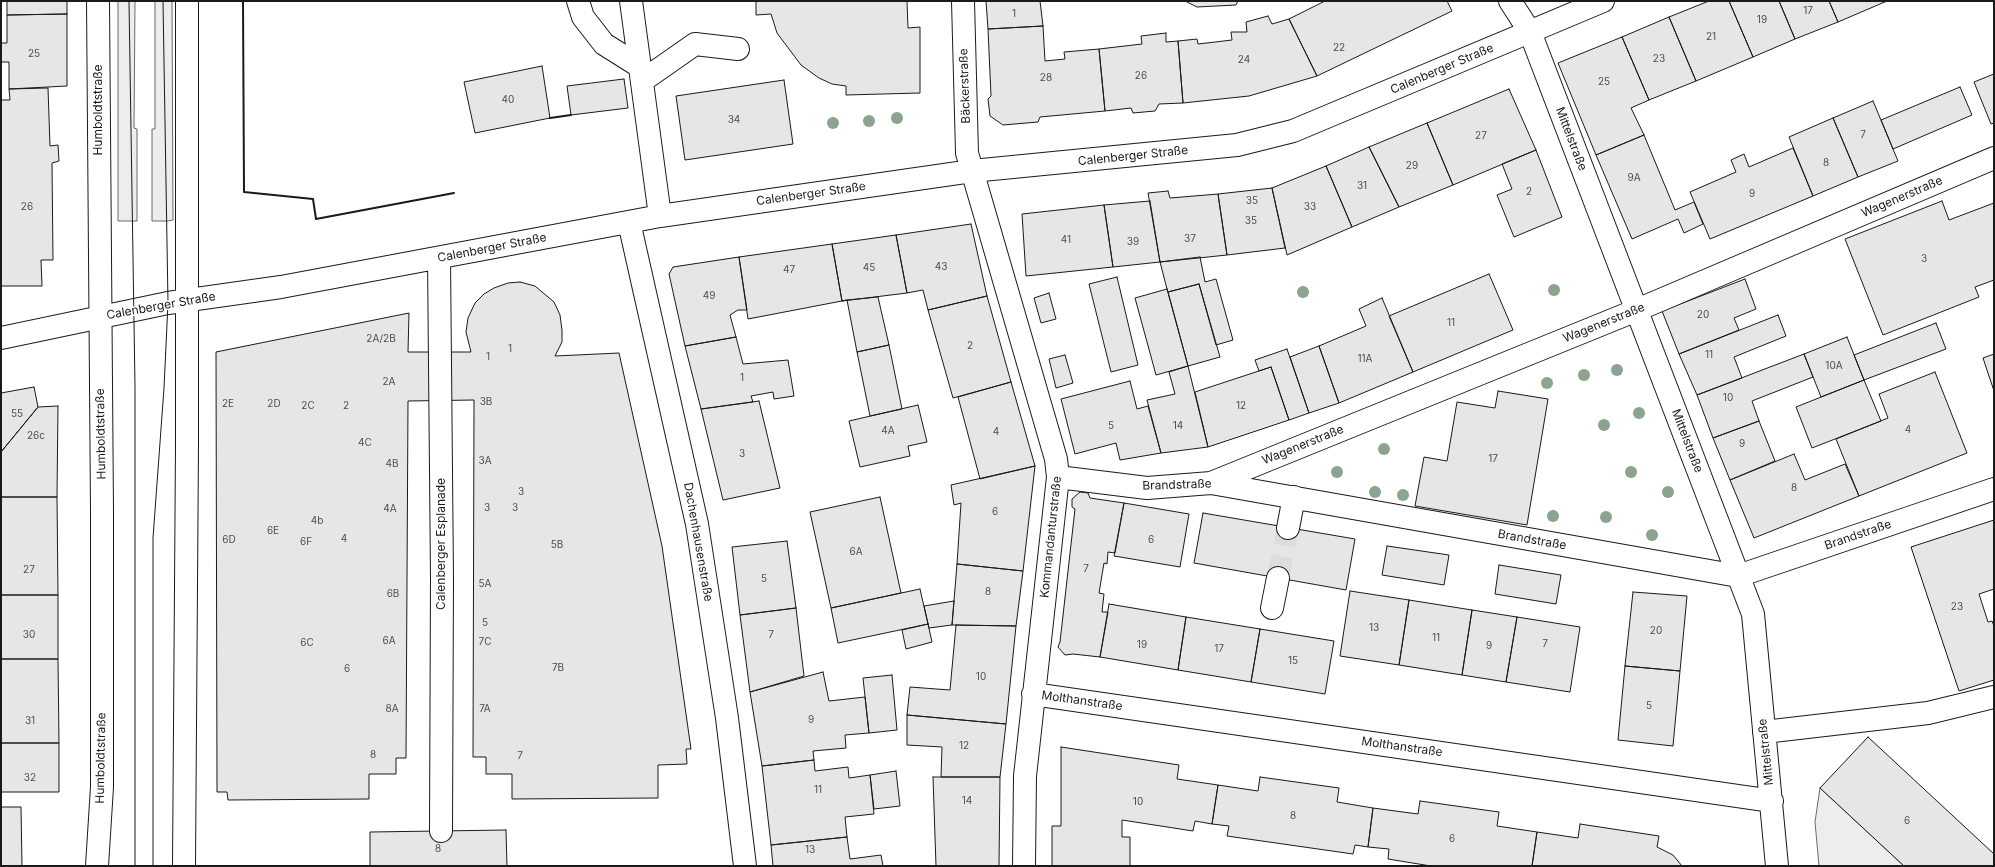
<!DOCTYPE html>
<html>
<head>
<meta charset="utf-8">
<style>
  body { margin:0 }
  #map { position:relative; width:1995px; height:867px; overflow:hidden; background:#fff; font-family:Inter,sans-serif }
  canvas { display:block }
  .frame { position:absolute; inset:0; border:2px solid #1a1a1a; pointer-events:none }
</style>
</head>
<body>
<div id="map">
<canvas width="1995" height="867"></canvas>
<div class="frame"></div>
</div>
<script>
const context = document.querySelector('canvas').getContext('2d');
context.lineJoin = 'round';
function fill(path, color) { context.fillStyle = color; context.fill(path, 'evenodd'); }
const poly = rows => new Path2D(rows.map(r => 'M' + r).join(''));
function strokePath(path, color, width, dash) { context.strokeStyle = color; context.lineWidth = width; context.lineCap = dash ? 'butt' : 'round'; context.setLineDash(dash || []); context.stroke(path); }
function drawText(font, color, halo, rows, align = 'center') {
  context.font = font + ' Inter,sans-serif'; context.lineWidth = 3; context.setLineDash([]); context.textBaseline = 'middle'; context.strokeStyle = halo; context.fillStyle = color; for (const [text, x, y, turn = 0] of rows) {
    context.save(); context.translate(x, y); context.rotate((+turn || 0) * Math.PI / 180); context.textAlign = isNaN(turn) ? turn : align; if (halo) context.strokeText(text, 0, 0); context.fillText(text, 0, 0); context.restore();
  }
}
const built = poly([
  [118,1,135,1,134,128,137,129,137,221,118,221,118,1],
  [155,1,172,1,173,220,168,221,152,221,152,129,155,129,155,1],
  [1820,788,1904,866,1819,866,1815,822,1820,788]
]);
const building = poly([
  [7,1,67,1,67,14,7,15,7,1],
  [756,1,907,1,908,28,920,27,920,93,846,95,846,86,832,84,819,78,801,65,777,33,771,14,756,15,756,1],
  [986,1,1040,1,1043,26,988,29,986,1],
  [1185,1,1238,1,1236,5,1197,7,1185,1],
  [1325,1,1447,1,1452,11,1317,76,1289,19,1325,1],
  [1709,1,1729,1,1753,57,1696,81,1669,17,1709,1],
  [1729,1,1779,1,1795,39,1753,57,1729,1],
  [1779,1,1829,1,1838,22,1795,39,1779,1],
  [1829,1,1887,1,1838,22,1829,1],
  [67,14,67,86,9,89,9,62,1,62,1,43,7,43,7,15,67,14],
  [1268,16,1272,24,1289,19,1317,76,1249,96,1183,103,1178,41,1197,39,1198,44,1232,40,1231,32,1247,32,1246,22,1268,16],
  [1669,17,1696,81,1649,100,1622,37,1669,17],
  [1043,26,1045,61,1065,59,1064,52,1099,49,1105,111,1040,117,1038,122,1003,125,990,116,988,99,991,96,988,29,1043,26],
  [1166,33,1166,42,1178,41,1183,103,1159,104,1155,111,1133,113,1131,108,1105,111,1099,49,1142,44,1141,36,1166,33],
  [1622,37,1649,100,1631,108,1644,135,1596,155,1558,63,1622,37],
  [542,66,550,118,475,133,464,82,542,66],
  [1994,74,1994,123,1991,124,1974,82,1994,74],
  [624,79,628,108,571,115,567,86,624,79],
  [784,80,793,144,685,160,676,96,784,80],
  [1960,87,1972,115,1893,149,1881,120,1960,87],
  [48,88,50,146,58,145,59,161,52,163,53,260,41,260,42,286,1,286,1,100,10,100,9,89,48,88],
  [1509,89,1536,150,1453,185,1427,123,1509,89],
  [1873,101,1898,161,1858,177,1833,118,1873,101],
  [1833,118,1858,177,1813,196,1789,137,1833,118],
  [1427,123,1453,185,1399,207,1369,147,1427,123],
  [1644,135,1675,210,1694,202,1703,224,1684,233,1678,219,1632,239,1596,155,1644,135],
  [1369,147,1399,207,1352,227,1326,166,1369,147],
  [1793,148,1813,196,1710,239,1690,192,1736,172,1731,160,1744,154,1749,167,1793,148],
  [1536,150,1562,217,1514,237,1497,195,1512,189,1502,164,1536,150],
  [1326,166,1352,227,1287,255,1272,188,1326,166],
  [1272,188,1285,248,1227,255,1218,194,1272,188],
  [1168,191,1170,198,1218,194,1227,255,1160,262,1148,193,1168,191],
  [1150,201,1160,262,1113,267,1104,205,1150,201],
  [1942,201,1949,220,1994,203,1994,280,1975,287,1979,297,1883,335,1845,239,1942,201],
  [1104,205,1113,267,1026,276,1022,214,1104,205],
  [971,224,987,296,928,310,923,290,907,293,896,235,971,224],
  [896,235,907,293,842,301,832,244,896,235],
  [832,244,842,301,847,300,748,319,739,257,832,244],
  [739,257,747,310,738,310,730,315,736,337,685,346,669,274,673,267,739,257],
  [1200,257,1205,282,1216,279,1233,340,1216,345,1199,284,1168,292,1167,289,1160,262,1200,257],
  [1489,274,1513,330,1413,372,1389,316,1489,274],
  [1117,277,1138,365,1111,372,1089,284,1117,277],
  [1745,279,1756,309,1734,318,1739,330,1679,354,1662,311,1745,279],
  [520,282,535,286,554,302,560,315,562,330,562,342,555,356,619,353,662,546,691,749,686,749,687,764,658,765,658,798,512,799,512,774,486,774,486,757,473,757,474,400,408,401,406,758,396,758,396,774,369,774,369,799,228,800,227,792,217,792,216,352,409,313,408,352,471,352,466,332,468,318,475,303,484,294,494,288,508,283,520,282],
  [1199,284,1220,357,1188,366,1168,292,1199,284],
  [1167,289,1188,366,1156,375,1135,298,1167,289],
  [1049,293,1056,319,1041,323,1034,298,1049,293],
  [987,296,1011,382,953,398,928,310,987,296],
  [878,297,889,345,857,352,847,300,878,297],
  [1382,298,1413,372,1339,403,1319,346,1366,326,1359,309,1382,298],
  [1778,315,1786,336,1734,357,1742,378,1697,395,1679,354,1778,315],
  [1936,323,1946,349,1864,380,1854,355,1936,323],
  [736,337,743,364,788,360,794,396,774,399,773,392,751,396,753,402,701,409,685,346,736,337],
  [1847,337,1864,380,1821,397,1804,354,1847,337],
  [889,345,902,409,870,416,857,352,889,345],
  [1319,346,1339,403,1309,413,1290,357,1319,346],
  [1287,349,1309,413,1289,420,1271,367,1259,371,1255,360,1287,349],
  [1804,354,1813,377,1752,401,1759,421,1713,438,1697,395,1804,354],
  [1994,354,1994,391,1983,358,1994,354],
  [1065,355,1073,383,1056,388,1049,359,1065,355],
  [1188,366,1208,447,1161,453,1147,400,1175,394,1169,372,1188,366],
  [1271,367,1289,420,1208,447,1195,392,1271,367],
  [1935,372,1967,453,1859,496,1836,439,1888,418,1879,394,1935,372],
  [1864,380,1881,421,1812,448,1796,407,1864,380],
  [1130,381,1137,409,1148,406,1161,453,1120,460,1116,443,1075,454,1061,399,1130,381],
  [1011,382,1035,466,980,479,958,397,1011,382],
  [34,387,38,407,1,452,1,393,34,387],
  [1498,391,1548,399,1527,525,1415,506,1424,457,1447,461,1457,402,1495,408,1498,391],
  [759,401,780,488,723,500,701,409,759,401],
  [918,405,927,442,908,446,910,456,860,467,849,421,918,405],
  [58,406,57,497,1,497,1,452,38,407,58,406],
  [1759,421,1775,461,1730,480,1713,438,1759,421],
  [1794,454,1805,480,1845,464,1859,496,1754,538,1730,480,1794,454],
  [1035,466,1023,571,957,564,961,503,954,505,951,485,1035,466],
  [1080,492,1088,493,1090,498,1124,503,1115,553,1108,552,1107,564,1104,563,1099,593,1104,594,1102,612,1108,612,1100,657,1073,654,1065,655,1058,647,1060,642,1075,509,1072,507,1072,499,1080,492],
  [1,497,57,497,58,595,1,595,1,497],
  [880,497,901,593,831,608,810,512,880,497],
  [1124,503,1189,514,1180,567,1114,556,1124,503],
  [1203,513,1355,539,1346,590,1194,563,1203,513],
  [1994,520,1994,589,1979,594,1988,622,1992,621,1994,626,1994,680,1959,691,1911,547,1994,520],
  [787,541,796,608,740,615,732,547,787,541],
  [1387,546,1449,555,1444,585,1382,575,1387,546],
  [957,564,1023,571,1016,626,952,625,957,564],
  [1499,565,1561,575,1556,604,1495,594,1499,565],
  [920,589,928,624,838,643,831,608,920,589],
  [1350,591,1409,600,1399,665,1340,656,1350,591],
  [1633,592,1687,596,1680,671,1625,666,1633,592],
  [1,595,58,595,58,659,1,659,1,595],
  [1409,600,1472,610,1462,675,1399,665,1409,600],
  [954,601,952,625,929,628,924,606,954,601],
  [1109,604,1186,617,1178,670,1100,657,1109,604],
  [796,608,804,676,750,692,740,615,796,608],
  [1472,610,1517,617,1506,682,1462,675,1472,610],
  [1186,617,1260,629,1251,682,1178,670,1186,617],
  [1517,617,1580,627,1570,692,1506,682,1517,617],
  [928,624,932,642,906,649,902,630,928,624],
  [956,625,1016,626,1006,724,907,715,910,687,950,690,956,625],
  [1260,629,1334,641,1325,694,1251,682,1260,629],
  [1,659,58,659,59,743,1,743,1,659],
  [1625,666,1680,671,1673,746,1618,740,1625,666],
  [823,672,829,701,865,697,869,733,845,735,846,748,813,751,814,760,762,766,750,692,823,672],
  [892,675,897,730,869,733,863,678,892,675],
  [907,715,1006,724,1000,777,941,777,942,747,907,745,907,715],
  [1868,737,1994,854,1994,866,1904,866,1820,788,1868,737],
  [1,743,59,743,59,792,1,792,1,743],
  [1061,747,1179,765,1177,779,1218,785,1212,824,1195,821,1193,831,1122,820,1122,837,1130,837,1130,866,1052,866,1052,826,1061,826,1061,747],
  [814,760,815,771,848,767,849,778,870,775,874,814,845,817,847,837,771,845,762,766,814,760],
  [896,771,900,806,874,809,870,775,896,771],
  [933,777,1000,777,999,866,936,866,933,777],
  [1260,777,1339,788,1337,802,1373,808,1368,847,1355,845,1353,854,1227,836,1229,826,1212,824,1218,785,1258,791,1260,777],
  [1420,801,1499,812,1497,826,1537,832,1532,866,1431,866,1388,859,1389,849,1368,847,1373,808,1418,814,1420,801],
  [1,807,21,807,22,866,1,866,1,807],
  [1580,824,1659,836,1657,847,1673,855,1682,866,1532,866,1537,832,1578,838,1580,824],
  [506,830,507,866,370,866,370,832,506,830],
  [847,837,850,859,881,855,883,866,773,866,771,845,847,837]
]);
const minorTunnel = poly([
  [1278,578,1288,528]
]);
const minor = poly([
  [578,1,583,17,604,44,639,66],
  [631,1,660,216],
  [963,1,967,153,1056,459,1058,477,1025,776,1024,866],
  [1510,1,1530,32,1753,614,1777,866],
  [642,81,695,44,738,49],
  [629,222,697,524,727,718,745,866],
  [439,258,442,578,441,831],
  [1,338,168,303,281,287,660,216,972,171,1237,145,1293,131,1603,1],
  [1058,477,1147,488,1211,483,1738,576,1994,489],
  [1211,483,1637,310,1994,158],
  [1288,528,1294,497],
  [1272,608,1278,578],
  [1033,694,1772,801],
  [1764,732,1928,713,1994,697],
  [97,866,102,787,102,511,98,1],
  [184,866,187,445,187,1]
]);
const tram = poly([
  [129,1,135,386,135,866],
  [153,866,153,538,164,388,168,303,163,1]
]);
const wall = poly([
  [243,1,244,192,313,199,316,219,454,193],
  [550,118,571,115]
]);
const trees = [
  [897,118],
  [869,121],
  [833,123],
  [1554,290],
  [1303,292],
  [1617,370],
  [1584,375],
  [1547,383],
  [1639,413],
  [1604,425],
  [1384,449],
  [1337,472],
  [1631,472],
  [1375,492],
  [1668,492],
  [1403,495],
  [1553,516],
  [1606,517],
  [1652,535]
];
const numberNames = [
  ["17",1808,11],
  ["1",1014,14],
  ["19",1762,20],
  ["21",1711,37],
  ["22",1339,48],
  ["25",34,54],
  ["23",1659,59],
  ["24",1244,60],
  ["26",1141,76],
  ["28",1046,78],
  ["25",1604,82],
  ["40",508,100],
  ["34",734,120],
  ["7",1863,135],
  ["27",1481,136],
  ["8",1826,163],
  ["29",1412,166],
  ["9A",1634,178],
  ["31",1362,186],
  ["2",1529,192],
  ["9",1752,194],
  ["35",1252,201],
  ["26",27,207],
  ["33",1310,207],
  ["35",1251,221],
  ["37",1190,239],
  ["41",1066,240],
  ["39",1133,242],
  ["3",1924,259],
  ["43",941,267],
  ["45",869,268],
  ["47",789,270],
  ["49",709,296],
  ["20",1703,315],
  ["11",1451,323],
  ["2A/2B",381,339],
  ["2",970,346],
  ["1",510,349],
  ["11",1709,355],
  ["1",488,357],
  ["11A",1365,359],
  ["10A",1834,366],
  ["1",742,378],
  ["2A",389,382],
  ["10",1728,398],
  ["3B",486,402],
  ["2E",228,404],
  ["2D",274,404],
  ["2C",308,406],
  ["2",346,406],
  ["12",1241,406],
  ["55",17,414],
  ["5",1111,426],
  ["14",1178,426],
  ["4",1908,430],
  ["4A",888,431],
  ["4",996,432],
  ["26c",36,436],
  ["4C",365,443],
  ["9",1742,444],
  ["3",742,454],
  ["17",1493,459],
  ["3A",485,461],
  ["4B",392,464],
  ["8",1794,488],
  ["3",521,492],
  ["3",487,508],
  ["3",515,508],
  ["4A",390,509],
  ["6",995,512],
  ["4b",317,521],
  ["6E",273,531],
  ["4",344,539],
  ["6D",229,540],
  ["6",1151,540],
  ["6F",306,542],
  ["5B",557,545],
  ["6A",856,552],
  ["7",1086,569],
  ["27",29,570],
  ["5",764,579],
  ["5A",485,584],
  ["8",988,592],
  ["6B",393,594],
  ["23",1957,607],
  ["5",485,623],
  ["13",1374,628],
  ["20",1656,631],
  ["30",29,635],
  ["7",771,635],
  ["11",1436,638],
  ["6A",389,641],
  ["7C",485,642],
  ["6C",307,643],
  ["7",1545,644],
  ["19",1142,645],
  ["9",1489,646],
  ["17",1219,649],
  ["15",1293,661],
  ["7B",558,668],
  ["6",347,669],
  ["10",981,677],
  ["5",1649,706],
  ["8A",392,709],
  ["7A",485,709],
  ["9",811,720],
  ["31",30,721],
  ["12",964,746],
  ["8",373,755],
  ["7",520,756],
  ["32",30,778],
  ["11",818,790],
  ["14",967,801],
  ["10",1138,802],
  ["8",1293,816],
  ["6",1907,821],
  ["6",1452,839],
  ["8",438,849],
  ["13",810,850]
];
const streetNames = [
  ["Calenberger Straße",1442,69,-23],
  ["Bäckerstraße",965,86,-92],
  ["Humboldtstraße",98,110,-90],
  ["Mittelstraße",1571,139,69],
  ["Calenberger Straße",1133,156,-6],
  ["Calenberger Straße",811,194,-8],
  ["Wagenerstraße",1902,197,-23],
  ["Calenberger Straße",492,248,-11],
  ["Calenberger Straße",161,306,-10],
  ["Wagenerstraße",1604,323,-22],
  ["Humboldtstraße",101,434,-91],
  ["Mittelstraße",1687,441,69],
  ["Wagenerstraße",1303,445,-22],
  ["Brandstraße",1177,485,-2],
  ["Brandstraße",1858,535,-19],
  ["Kommandanturstraße",1051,537,-84],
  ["Brandstraße",1532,540,10],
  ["Dachenhausenstraße",698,542,80],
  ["Calenberger Esplanade",441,544,-90],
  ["Molthanstraße",1082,701,8],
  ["Molthanstraße",1402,747,8],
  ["Mittelstraße",1766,752,-96],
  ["Humboldtstraße",101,758,-89]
];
fill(built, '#ededed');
strokePath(built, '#6a6a6a', 1);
fill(building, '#e6e6e6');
strokePath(building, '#1a1a1a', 1);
strokePath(minorTunnel, '#ddd', 22, [22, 11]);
strokePath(minor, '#1a1a1a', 24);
strokePath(minor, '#fff', 22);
strokePath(tram, '#1a1a1a', 1);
strokePath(wall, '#1a1a1a', 2);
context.fillStyle = '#8aa48f';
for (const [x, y] of trees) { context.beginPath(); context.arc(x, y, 6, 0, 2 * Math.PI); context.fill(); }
drawText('10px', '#4d4d4d', null, numberNames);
drawText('12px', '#1a1a1a', '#fff', streetNames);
</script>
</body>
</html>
